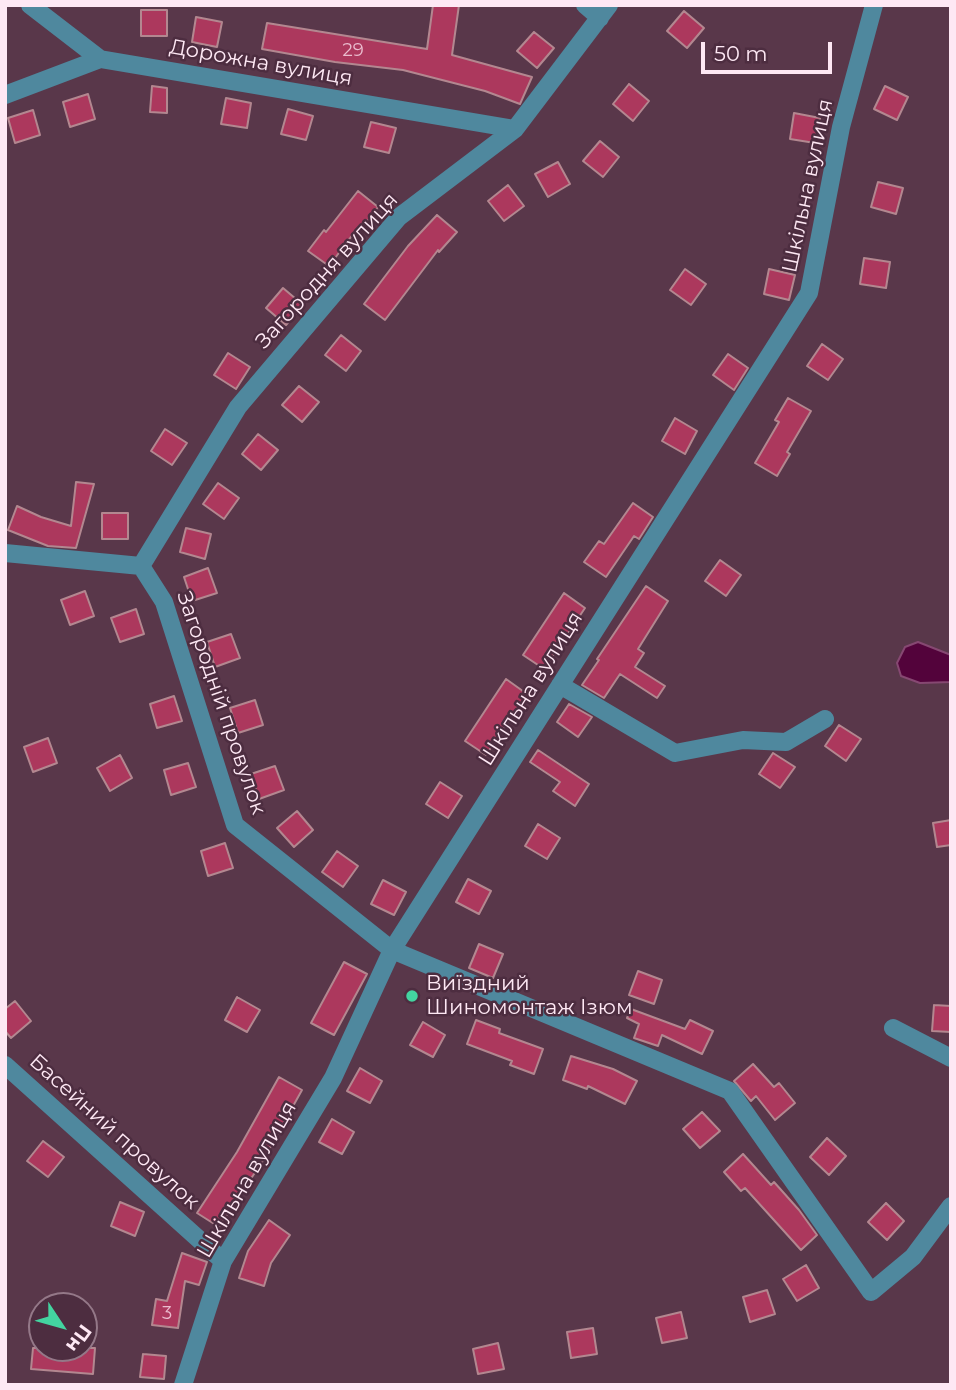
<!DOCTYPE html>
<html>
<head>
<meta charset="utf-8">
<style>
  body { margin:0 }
  #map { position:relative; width:956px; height:1390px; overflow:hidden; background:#59374a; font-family:Montserrat,sans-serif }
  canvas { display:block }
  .frame { position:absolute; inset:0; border:7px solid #fee8f4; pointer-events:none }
  .north { position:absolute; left:28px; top:1292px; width:70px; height:70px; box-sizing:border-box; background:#4d2d40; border:2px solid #947888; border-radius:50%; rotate:126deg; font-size:19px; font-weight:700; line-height:28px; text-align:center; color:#fee8f4 }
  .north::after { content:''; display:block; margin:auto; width:24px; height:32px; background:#43d4a0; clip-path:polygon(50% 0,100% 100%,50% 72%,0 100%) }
  .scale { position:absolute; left:701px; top:42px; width:131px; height:32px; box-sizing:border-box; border:4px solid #fee8f4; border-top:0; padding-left:9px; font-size:21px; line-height:24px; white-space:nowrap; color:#fee8f4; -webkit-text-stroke:5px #4d2d40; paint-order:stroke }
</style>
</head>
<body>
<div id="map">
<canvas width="956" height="1390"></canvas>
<div class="frame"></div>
<div class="north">Пн</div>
<div class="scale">50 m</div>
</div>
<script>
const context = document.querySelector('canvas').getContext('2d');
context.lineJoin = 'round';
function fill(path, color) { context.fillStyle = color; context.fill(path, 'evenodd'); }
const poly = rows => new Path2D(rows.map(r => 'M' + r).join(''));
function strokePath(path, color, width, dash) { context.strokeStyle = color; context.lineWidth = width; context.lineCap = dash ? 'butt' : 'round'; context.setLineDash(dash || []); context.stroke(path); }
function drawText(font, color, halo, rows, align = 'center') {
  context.font = font + ' Montserrat,sans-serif'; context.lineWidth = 5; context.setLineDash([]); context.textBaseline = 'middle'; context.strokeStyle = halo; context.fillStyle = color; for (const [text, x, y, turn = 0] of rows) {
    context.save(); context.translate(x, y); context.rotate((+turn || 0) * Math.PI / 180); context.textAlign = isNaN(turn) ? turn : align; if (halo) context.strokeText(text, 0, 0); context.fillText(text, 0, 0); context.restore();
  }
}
const water = poly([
  [918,642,951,655,951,682,920,683,901,676,897,663,905,647,918,642]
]);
const building = poly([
  [433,5,459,5,452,55,532,77,520,104,485,91,403,70,335,62,262,49,267,23,427,49,433,5],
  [141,10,167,10,167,36,141,36,141,10],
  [684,11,704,28,687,48,667,31,684,11],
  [196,17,222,22,217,47,192,42,196,17],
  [534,32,554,48,537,68,517,51,534,32],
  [629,84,649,101,633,121,613,104,629,84],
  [152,86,167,88,167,113,150,112,152,86],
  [885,86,908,97,897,120,874,109,885,86],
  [88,94,95,119,70,127,63,102,88,94],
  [226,98,251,103,247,128,221,124,226,98],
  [288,109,313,116,306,140,281,134,288,109],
  [33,110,40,135,15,143,8,118,33,110],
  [794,113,820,118,815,143,790,139,794,113],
  [371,122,396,128,389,153,364,147,371,122],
  [600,141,619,157,603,177,583,161,600,141],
  [558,162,570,184,548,197,535,174,558,162],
  [878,182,903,188,896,214,871,207,878,182],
  [508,185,524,206,504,221,488,201,508,185],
  [358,191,378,207,363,227,360,225,329,266,308,251,324,230,326,232,358,191],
  [437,215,457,232,439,252,438,250,385,320,364,304,408,246,437,215],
  [864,258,890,262,886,288,860,284,864,258],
  [685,269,706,284,691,305,670,290,685,269],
  [769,269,795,275,789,300,764,294,769,269],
  [283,288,303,305,286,325,266,308,283,288],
  [341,335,361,351,346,371,325,355,341,335],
  [822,344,843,359,828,380,807,366,822,344],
  [228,353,250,367,236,389,214,375,228,353],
  [728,354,748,368,734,390,713,375,728,354],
  [299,386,319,402,302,422,282,405,299,386],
  [788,398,811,411,787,452,790,454,777,476,755,463,779,422,775,420,788,398],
  [675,418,697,431,685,454,662,441,675,418],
  [165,429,187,443,172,465,151,451,165,429],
  [258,434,278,450,261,470,242,454,258,434],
  [76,482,94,484,76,548,48,546,8,530,17,506,41,517,71,526,76,482],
  [218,483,239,498,224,519,203,504,218,483],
  [633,503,653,517,639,539,634,536,606,577,584,562,599,541,604,544,633,503],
  [102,513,128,513,128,539,102,539,102,513],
  [186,528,211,534,205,559,180,552,186,528],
  [720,560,741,575,726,596,705,581,720,560],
  [208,568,217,593,192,601,184,577,208,568],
  [646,586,668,601,638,649,644,653,635,667,665,686,657,698,620,674,604,698,582,685,599,660,597,659,646,586],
  [85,591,94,616,70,625,61,600,85,591],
  [564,593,585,608,544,669,523,655,564,593],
  [136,609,144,634,120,642,111,618,136,609],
  [231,634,240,658,215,667,207,642,231,634],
  [506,679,527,694,486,755,465,741,506,679],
  [174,696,182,721,157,728,150,704,174,696],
  [255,700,263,725,238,733,230,708,255,700],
  [569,704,592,717,578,737,557,722,569,704],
  [839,725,861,739,846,761,825,746,839,725],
  [48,738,57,763,33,772,24,747,48,738],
  [538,750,589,784,575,806,553,791,560,782,530,762,538,750],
  [773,753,795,767,780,788,759,774,773,753],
  [120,755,132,778,110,791,97,768,120,755],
  [188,763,196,787,171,795,164,770,188,763],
  [275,766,284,790,259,799,251,774,275,766],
  [440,782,462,796,448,818,426,804,440,782],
  [297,811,313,830,294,847,277,828,297,811],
  [951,820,951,845,937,847,933,823,951,820],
  [538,824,560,838,547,859,525,846,538,824],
  [225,843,233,868,208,876,201,851,225,843],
  [337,851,358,866,343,887,322,872,337,851],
  [468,879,491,891,479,914,456,902,468,879],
  [383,880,406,892,394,915,371,904,383,880],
  [479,944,503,954,493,978,469,968,479,944],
  [344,962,367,974,334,1035,311,1023,344,962],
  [638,971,662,980,654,1004,629,995,638,971],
  [237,997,260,1010,247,1032,225,1020,237,997],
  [15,1001,31,1021,11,1038,5,1031,5,1009,15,1001],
  [934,1005,951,1006,951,1032,932,1031,934,1005],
  [631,1009,685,1029,690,1020,713,1031,702,1054,662,1035,658,1046,634,1038,639,1024,627,1018,631,1009],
  [476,1020,500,1029,499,1033,543,1049,534,1074,510,1065,512,1061,467,1044,476,1020],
  [423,1022,445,1035,433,1057,410,1045,423,1022],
  [571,1056,613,1069,637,1081,625,1104,588,1086,587,1089,563,1080,571,1056],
  [753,1064,774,1087,779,1083,795,1103,775,1120,756,1096,751,1101,734,1081,753,1064],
  [360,1068,382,1081,370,1103,347,1091,360,1068],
  [279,1077,302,1090,262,1162,219,1227,197,1213,237,1152,279,1077],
  [702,1112,720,1131,700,1148,683,1129,702,1112],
  [332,1119,354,1132,342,1154,319,1142,332,1119],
  [827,1138,846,1156,829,1175,810,1157,827,1138],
  [43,1141,64,1157,48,1177,27,1161,43,1141],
  [743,1154,771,1185,774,1182,799,1210,817,1235,801,1250,745,1188,741,1191,724,1172,743,1154],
  [120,1202,144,1212,135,1236,111,1226,120,1202],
  [886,1203,904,1221,887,1240,868,1222,886,1203],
  [269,1220,290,1235,271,1263,264,1286,239,1278,248,1251,269,1220],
  [182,1253,207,1262,199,1285,185,1281,178,1328,152,1325,156,1299,167,1301,182,1253],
  [806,1265,819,1288,797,1301,783,1279,806,1265],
  [767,1290,775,1314,750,1322,743,1297,767,1290],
  [681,1312,687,1338,662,1343,656,1318,681,1312],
  [593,1328,597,1354,571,1358,567,1332,593,1328],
  [498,1343,504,1369,478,1374,473,1349,498,1343],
  [33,1348,95,1348,93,1374,31,1369,33,1348],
  [143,1354,166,1356,164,1379,140,1377,143,1354]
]);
const minor = poly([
  [30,5,100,59],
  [585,5,600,18],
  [5,95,100,59,515,129],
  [5,553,141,566,164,602,235,825,392,950,730,1091,871,1292,913,1257,951,1206],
  [141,566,238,407,399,217,515,129,609,5],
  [560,685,675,753,743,740,786,742,825,719],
  [893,1028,951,1058],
  [5,1065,223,1261],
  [183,1385,223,1261,333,1078,392,950,809,293,841,127,874,5]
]);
const markers = [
  [412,996,7,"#43d4a0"]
];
const numberNames = [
  ["29",353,51],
  ["3",167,1314]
];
const streetNames = [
  ["Дорожна вулиця",261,63,10],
  ["Шкільна вулиця",808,186,-78],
  ["Загородня вулиця",327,271,-48],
  ["Шкільна вулиця",531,689,-58],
  ["Загородній провулок",221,703,71],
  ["Басейний провулок",114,1132,42],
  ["Шкільна вулиця",247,1180,-60]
];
const poiNames = [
  ["Виїздний",426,984],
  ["Шиномонтаж Ізюм",426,1008]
];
fill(water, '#53033b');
strokePath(water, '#864872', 2);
fill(building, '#ac385d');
strokePath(building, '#b38790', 2);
strokePath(minor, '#4f889e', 18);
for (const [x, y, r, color] of markers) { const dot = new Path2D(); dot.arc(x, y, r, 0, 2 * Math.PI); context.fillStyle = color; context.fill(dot); strokePath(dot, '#4d2d40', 2.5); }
drawText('18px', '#eabcce', null, numberNames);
drawText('21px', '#fee8f4', '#4d2d40', streetNames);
drawText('21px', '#fee8f4', '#4d2d40', poiNames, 'left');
</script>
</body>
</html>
